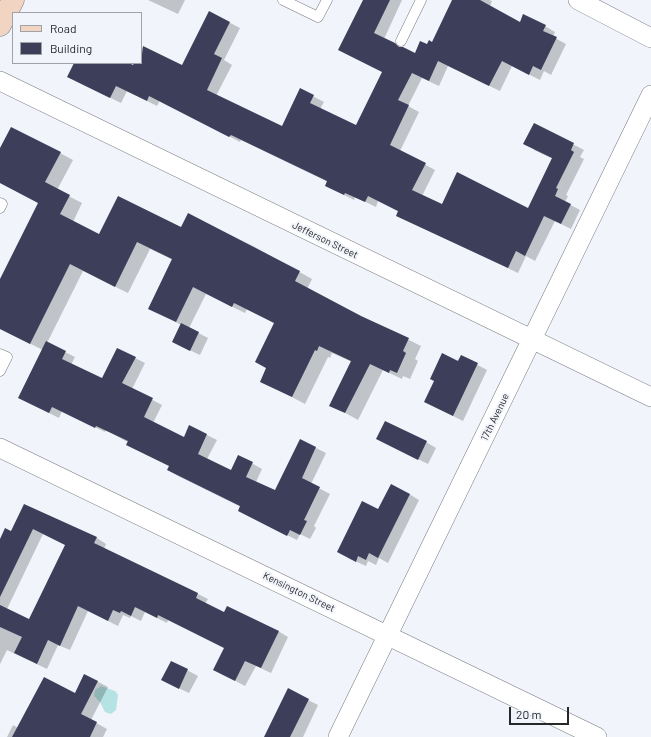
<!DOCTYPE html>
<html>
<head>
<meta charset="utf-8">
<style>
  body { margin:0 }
  #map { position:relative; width:651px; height:737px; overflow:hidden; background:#f1f4fa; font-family:Barlow,sans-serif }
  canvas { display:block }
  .legend { position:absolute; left:12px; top:12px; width:130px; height:52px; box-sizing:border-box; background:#f1f4fa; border:1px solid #a0a2a6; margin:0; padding:5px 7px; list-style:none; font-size:12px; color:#262729 }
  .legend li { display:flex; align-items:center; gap:8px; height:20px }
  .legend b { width:20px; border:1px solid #a0a2a6 }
  .scale { position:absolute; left:509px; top:707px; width:60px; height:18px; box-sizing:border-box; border:2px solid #262729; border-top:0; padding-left:5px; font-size:12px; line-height:14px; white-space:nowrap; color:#262729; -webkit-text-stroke:3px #f1f4fa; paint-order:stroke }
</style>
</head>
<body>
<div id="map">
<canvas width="651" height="737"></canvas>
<ul class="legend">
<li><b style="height:5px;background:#f1d4c2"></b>Road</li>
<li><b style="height:11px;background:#3d3e5a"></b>Building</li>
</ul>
<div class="scale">20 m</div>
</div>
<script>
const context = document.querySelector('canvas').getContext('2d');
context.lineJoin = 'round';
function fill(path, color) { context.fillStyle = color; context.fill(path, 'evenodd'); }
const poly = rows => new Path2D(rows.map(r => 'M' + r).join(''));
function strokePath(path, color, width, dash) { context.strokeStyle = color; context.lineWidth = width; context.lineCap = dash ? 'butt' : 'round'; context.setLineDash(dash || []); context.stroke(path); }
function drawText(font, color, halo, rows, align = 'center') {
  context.font = font + ' Barlow,sans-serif'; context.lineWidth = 4; context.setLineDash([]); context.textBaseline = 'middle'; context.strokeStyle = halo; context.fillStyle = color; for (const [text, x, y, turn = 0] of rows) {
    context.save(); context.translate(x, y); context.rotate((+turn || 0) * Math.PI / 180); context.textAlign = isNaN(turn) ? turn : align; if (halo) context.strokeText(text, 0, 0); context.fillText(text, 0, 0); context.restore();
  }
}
const water = poly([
  [101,686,115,691,118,695,116,710,111,714,105,712,100,702,94,696,95,690]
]);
const shadow = poly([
  [148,0,185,0,178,14],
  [364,0,402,0,384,39,415,54,433,43,453,0,489,0,492,1,490,6,520,23,524,15,545,26,555,32,553,37,566,44,551,75,544,71,540,80,512,66,500,91,448,66,439,86,422,78,408,106,419,112,400,151,435,170,422,196,442,206,528,209,553,159,534,150,534,124,584,150,580,157,584,159,566,195,568,196,565,202,580,210,571,229,555,221,535,261,526,256,518,273,408,221,399,212,378,201,376,207,355,197,354,200,326,186,328,182,241,140,240,142,160,100,157,106,127,91,121,103,78,82,75,63,125,63,133,66,135,63,141,63,141,51,143,47,183,66,209,12,240,28,224,60,232,65,216,96,282,127,301,90,324,102,320,109,357,126,383,72],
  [0,150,60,153,73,160,57,190,82,203,73,222,100,235,182,228,188,214,255,247,312,279,307,289,421,346,415,359,418,361,410,379,403,376,402,379,383,370,358,420,331,405,352,362,332,353,330,358,328,357,305,404,261,381,267,368,275,323,247,309,245,313,206,294,189,328,208,338,200,355,183,347,181,325,150,308,173,260,150,249,128,293,83,271,47,343,75,357,71,365,102,380,135,358,145,363,132,389,162,405,153,423,184,438,190,427,207,435,217,440,207,459,232,471,239,456,262,469,256,482,275,492,300,440,326,453,311,484,330,494,314,526,316,528,310,539,300,534,297,540,239,511,241,507,178,476,168,470,170,466,106,430,105,432,62,411,59,418,29,403,43,350,0,329,0,281,39,203,0,183],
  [461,356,487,370,463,421,425,402],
  [426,442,436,448,428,464,387,444],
  [409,494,419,500,388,563,379,558,376,565,368,561,366,566,348,558,379,510],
  [24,505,97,538,106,544,104,549,198,594,208,599,205,604,225,613,278,631,288,637,271,673,256,666,245,686,215,670,225,648,168,620,167,623,145,612,141,621,131,616,130,618,123,615,118,626,88,611,70,650,58,645,47,669,7,650,0,664,0,541,11,532],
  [43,534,66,545,30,620,7,609],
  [172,662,198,676,189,693,172,685],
  [85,675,108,687,91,720,107,729,103,737,7,737,13,725,18,728,75,695],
  [308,700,318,705,303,737,265,737]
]);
const building = poly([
  [363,0,390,0,374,33,395,43,399,47,403,47,415,53,420,41,427,44,429,40,432,42,452,0,480,0,520,22,523,14,546,25,543,31,557,37,541,70,533,66,529,75,502,61,489,86,438,61,429,81,412,73,398,100,409,105,390,145,426,163,412,190,442,204,457,172,528,208,552,158,523,144,534,123,574,143,571,150,574,152,556,188,558,189,555,196,571,204,561,224,544,216,525,256,516,251,508,268,396,216,398,211,368,196,365,202,345,193,344,195,325,186,327,181,231,135,229,137,149,96,147,101,116,86,110,98,67,77,74,63,129,63,133,65,134,63,141,63,143,46,182,65,209,11,230,22,214,54,222,58,207,90,282,126,300,88,314,95,310,103,356,125,382,72,338,50],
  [11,127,61,152,45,182,70,195,60,214,99,234,118,196,181,227,188,213,300,271,295,281,361,316,409,338,403,351,406,353,397,373,390,370,389,373,370,364,345,413,329,406,351,361,319,346,317,351,315,350,292,397,260,382,266,368,255,362,274,323,234,303,232,307,193,287,176,322,148,309,172,259,137,242,115,287,70,264,30,344,0,329,0,279,38,203,0,183,0,148],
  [181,323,199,332,190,351,172,342],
  [46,341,66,351,62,359,102,378,117,348,136,357,122,383,153,398,144,417,184,437,189,425,207,434,198,454,231,470,238,455,253,462,246,477,275,490,300,439,316,447,302,478,320,487,304,520,307,521,300,535,290,530,287,536,238,511,240,506,167,470,169,466,126,445,128,441,96,426,95,428,52,407,49,413,18,398],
  [442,353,458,361,461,355,478,363,453,416,424,402,434,381,430,379],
  [385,421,427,441,418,460,376,439],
  [391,484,410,494,378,558,369,553,366,560,358,556,356,562,337,552,362,501,378,509],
  [24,504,97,537,94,543,198,593,196,598,224,612,227,606,279,631,261,668,245,661,235,681,213,670,224,648,158,615,157,618,135,607,131,616,121,611,120,613,113,610,108,621,78,606,60,646,48,640,37,664,14,653,22,637,0,627,0,605,29,619,65,545,33,529,0,597,0,539,5,528,11,531],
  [171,661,188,669,179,689,161,680],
  [84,674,98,681,81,714,97,722,90,737,12,737,44,677,75,693],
  [288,688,309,699,290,737,264,737]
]);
const lane = poly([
  [283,0,318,17,327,0],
  [401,41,421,0],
  [0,203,2,204,0,208],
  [0,354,7,357,0,371]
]);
const street = poly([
  [578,0,651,38],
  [0,81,651,397],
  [0,448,597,737],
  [338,737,651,95]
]);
const secondary = poly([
  [0,25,13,0]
]);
const streetNames = [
  ["Jefferson Street",325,240,26],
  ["17th Avenue",495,417,-64],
  ["Kensington Street",299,592,26]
];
fill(water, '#b5e3e3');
fill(shadow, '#0003');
fill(building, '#3d3e5a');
strokePath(lane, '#77797f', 11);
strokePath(street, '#77797f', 20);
strokePath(secondary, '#77797f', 23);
strokePath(lane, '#fff', 10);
strokePath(street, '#fff', 19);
strokePath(secondary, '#f1d4c2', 22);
drawText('10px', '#262729', '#f1f4fa', streetNames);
</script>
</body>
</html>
